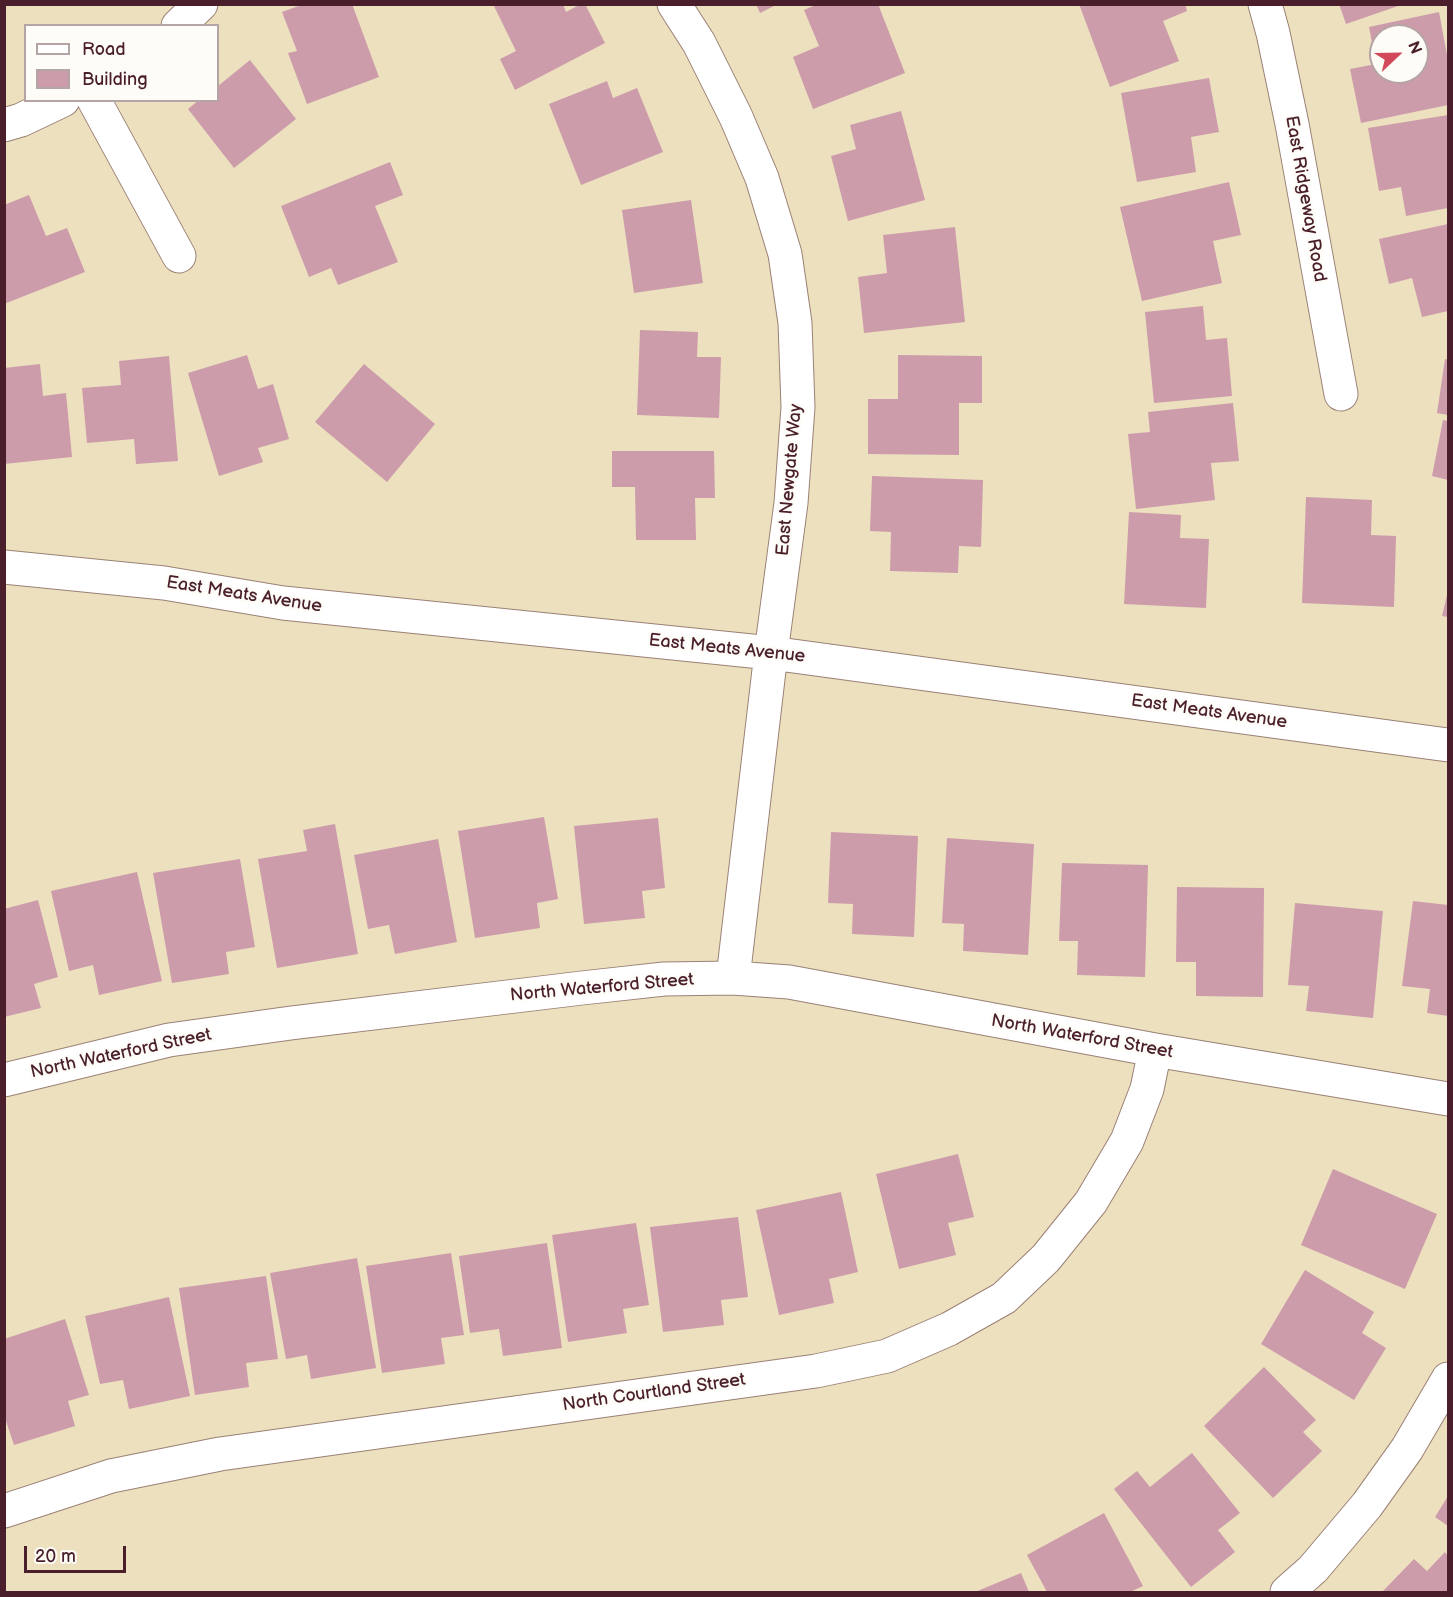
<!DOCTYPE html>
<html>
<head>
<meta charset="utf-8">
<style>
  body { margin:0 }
  #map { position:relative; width:1453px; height:1597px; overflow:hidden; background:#ece0bf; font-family:"Balsamiq Sans",sans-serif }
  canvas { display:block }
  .frame { position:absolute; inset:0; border:6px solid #4a1f2b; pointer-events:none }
  .legend { position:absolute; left:24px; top:24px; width:195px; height:78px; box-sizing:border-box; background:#fdfcf7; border:2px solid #b5a4a5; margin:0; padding:8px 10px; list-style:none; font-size:18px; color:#4a1f2b }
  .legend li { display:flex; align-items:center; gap:12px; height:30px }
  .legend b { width:30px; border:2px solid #b5a4a5 }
  .north { position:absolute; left:1369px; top:24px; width:60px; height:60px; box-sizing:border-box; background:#fdfcf7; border:2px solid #b5a4a5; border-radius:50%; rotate:68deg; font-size:16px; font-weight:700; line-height:24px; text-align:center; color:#4a1f2b }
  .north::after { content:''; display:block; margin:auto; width:21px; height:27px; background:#d1495b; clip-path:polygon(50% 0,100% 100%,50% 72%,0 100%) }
  .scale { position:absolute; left:24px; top:1546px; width:102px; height:27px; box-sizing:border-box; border:3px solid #4a1f2b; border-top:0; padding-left:8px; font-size:18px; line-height:21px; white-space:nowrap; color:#4a1f2b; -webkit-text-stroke:4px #fdfcf7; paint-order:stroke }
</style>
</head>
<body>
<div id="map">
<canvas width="1453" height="1597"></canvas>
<div class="frame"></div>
<ul class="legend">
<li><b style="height:8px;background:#fff"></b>Road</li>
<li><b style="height:16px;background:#cd9cab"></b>Building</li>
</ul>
<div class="north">N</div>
<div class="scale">20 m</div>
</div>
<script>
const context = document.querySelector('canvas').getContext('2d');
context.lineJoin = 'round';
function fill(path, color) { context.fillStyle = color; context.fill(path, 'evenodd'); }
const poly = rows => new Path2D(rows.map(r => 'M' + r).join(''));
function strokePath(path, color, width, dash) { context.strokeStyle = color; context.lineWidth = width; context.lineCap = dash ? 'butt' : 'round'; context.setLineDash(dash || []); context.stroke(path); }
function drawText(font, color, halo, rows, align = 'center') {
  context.font = font + ' "Balsamiq Sans",sans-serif'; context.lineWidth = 5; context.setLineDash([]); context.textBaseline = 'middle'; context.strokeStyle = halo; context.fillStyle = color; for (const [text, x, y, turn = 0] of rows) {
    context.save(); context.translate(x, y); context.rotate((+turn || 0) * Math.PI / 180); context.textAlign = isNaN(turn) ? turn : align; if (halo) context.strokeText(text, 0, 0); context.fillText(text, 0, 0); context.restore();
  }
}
const building = poly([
  [304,4,352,4,379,77,307,104,288,53,297,51,282,12],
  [493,4,563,4,566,12,581,4,585,4,605,43,515,90,500,59,516,51],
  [756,4,778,4,760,13],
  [818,4,878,4,905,73,813,109,793,57,819,46,804,10],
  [1079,4,1185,4,1187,11,1163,21,1179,61,1110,87],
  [1339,4,1401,4,1401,5,1346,24],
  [1439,12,1448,60,1448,105,1361,123,1350,69,1376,64,1369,27],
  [1381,36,1417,36,1417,72,1381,72],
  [250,60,296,119,234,168,188,109,199,100,218,100,218,86],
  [1209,78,1219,132,1191,137,1196,172,1137,182,1121,93],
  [607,81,613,98,637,88,663,152,581,185,549,104],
  [901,111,925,200,848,221,831,156,856,149,850,125],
  [1448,115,1448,208,1406,216,1401,187,1379,191,1368,128],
  [390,162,403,195,375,206,398,262,338,285,331,268,309,277,281,206],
  [1229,182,1241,235,1213,241,1222,283,1142,301,1120,207],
  [29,195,46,236,67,228,85,272,4,304,4,205],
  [691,200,703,283,634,293,622,210],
  [1448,224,1448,311,1422,317,1412,278,1389,284,1379,239],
  [955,227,965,322,864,333,858,277,887,273,883,235],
  [1203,306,1206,340,1227,338,1232,396,1154,403,1145,312],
  [640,330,698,332,697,357,721,357,719,418,637,415],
  [247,355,258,389,273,384,289,439,258,448,263,462,219,476,188,373],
  [898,355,982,356,982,403,959,403,959,455,868,454,868,399,898,399],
  [169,356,178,461,136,464,134,439,87,443,82,388,121,385,119,361],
  [1445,359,1448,360,1448,415,1437,413],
  [40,364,43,396,66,393,72,457,4,464,4,368],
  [364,364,435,424,387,482,315,422],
  [1233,403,1239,461,1211,463,1215,500,1136,509,1128,434,1150,432,1148,412],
  [1443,420,1448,421,1448,480,1432,476],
  [612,451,714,451,715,498,695,498,696,540,636,540,635,487,612,487],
  [872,476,983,480,981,547,959,546,958,573,890,571,891,532,870,531],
  [1306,497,1372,500,1371,535,1396,536,1394,607,1302,603],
  [1129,512,1181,515,1180,538,1209,539,1206,608,1124,604],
  [1448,591,1448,617,1442,616],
  [544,817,558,899,537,903,540,928,475,938,458,831],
  [658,818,665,888,642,891,645,918,584,924,574,826],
  [335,824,358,954,277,968,258,859,307,851,303,830],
  [831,832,918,836,914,937,852,934,853,904,828,903],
  [947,838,1034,844,1028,955,963,951,964,924,942,923],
  [438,839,457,942,395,954,389,925,368,929,354,855],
  [240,859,255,947,226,952,229,974,172,983,153,873],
  [1062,863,1148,865,1145,977,1077,975,1078,941,1059,941],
  [137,872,162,981,99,995,93,965,69,971,51,891],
  [1177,887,1264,888,1263,997,1196,996,1196,962,1176,962],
  [38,900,58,977,34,984,41,1008,4,1017,4,909],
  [1413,901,1448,905,1448,1016,1427,1013,1430,989,1402,986],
  [1295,903,1383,911,1373,1018,1306,1011,1309,986,1288,985],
  [958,1154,974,1217,948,1223,956,1255,899,1269,876,1174],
  [1333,1169,1437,1214,1405,1289,1301,1245],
  [841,1192,858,1272,829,1279,834,1303,779,1315,756,1210],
  [738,1217,748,1297,721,1300,724,1325,663,1332,650,1227],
  [636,1223,649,1305,623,1309,627,1333,568,1342,552,1235],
  [547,1243,562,1348,503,1356,499,1329,470,1333,459,1256],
  [451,1253,464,1335,441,1338,445,1364,382,1373,366,1266],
  [357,1258,376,1368,311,1379,307,1355,286,1359,270,1273],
  [1305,1270,1374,1312,1362,1333,1386,1348,1354,1400,1261,1344],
  [266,1276,278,1359,246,1363,249,1387,195,1395,179,1288],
  [169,1297,190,1396,129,1409,123,1380,100,1384,85,1316],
  [65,1319,89,1395,68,1401,75,1426,14,1445,4,1415,4,1339],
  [1264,1367,1316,1420,1303,1432,1322,1451,1273,1498,1204,1426],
  [1192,1453,1240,1513,1218,1530,1235,1552,1191,1587,1114,1489,1137,1471,1150,1487],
  [1448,1496,1448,1526,1435,1517],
  [1104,1513,1143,1586,1130,1592,1047,1592,1027,1555],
  [1445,1552,1448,1556,1448,1592,1382,1592,1414,1559,1427,1571],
  [1021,1573,1029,1592,975,1592]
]);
const minor = poly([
  [674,4,699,43,736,117,762,178,785,254,795,323,798,407,791,503,771,653,733,978],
  [1265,4,1273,33,1292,124,1341,394],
  [178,26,201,4],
  [94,100,179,256],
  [4,125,21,120,63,100],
  [4,567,164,583,283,603,771,653,1448,745],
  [4,1080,169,1040,291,1023,582,988,664,979,733,978,789,982,1155,1050,1448,1099],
  [4,1511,111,1476,220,1454,816,1371,887,1356,949,1329,1004,1298,1046,1258,1091,1202,1127,1141,1147,1089,1155,1050],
  [1287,1592,1313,1569,1367,1505,1407,1449,1448,1379]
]);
const streetNames = [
  ["East Ridgeway Road",1305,199,80],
  ["East Newgate Way",790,480,-85],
  ["East Meats Avenue",244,595,9],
  ["East Meats Avenue",727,649,6],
  ["East Meats Avenue",1209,712,8],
  ["North Waterford Street",602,988,-5],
  ["North Waterford Street",1082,1037,10],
  ["North Waterford Street",121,1054,-12],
  ["North Courtland Street",654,1393,-8]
];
fill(building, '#cd9cab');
strokePath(minor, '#9b8075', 35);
strokePath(minor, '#fff', 33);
drawText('18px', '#4a1f2b', '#fdfcf7', streetNames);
</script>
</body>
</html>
